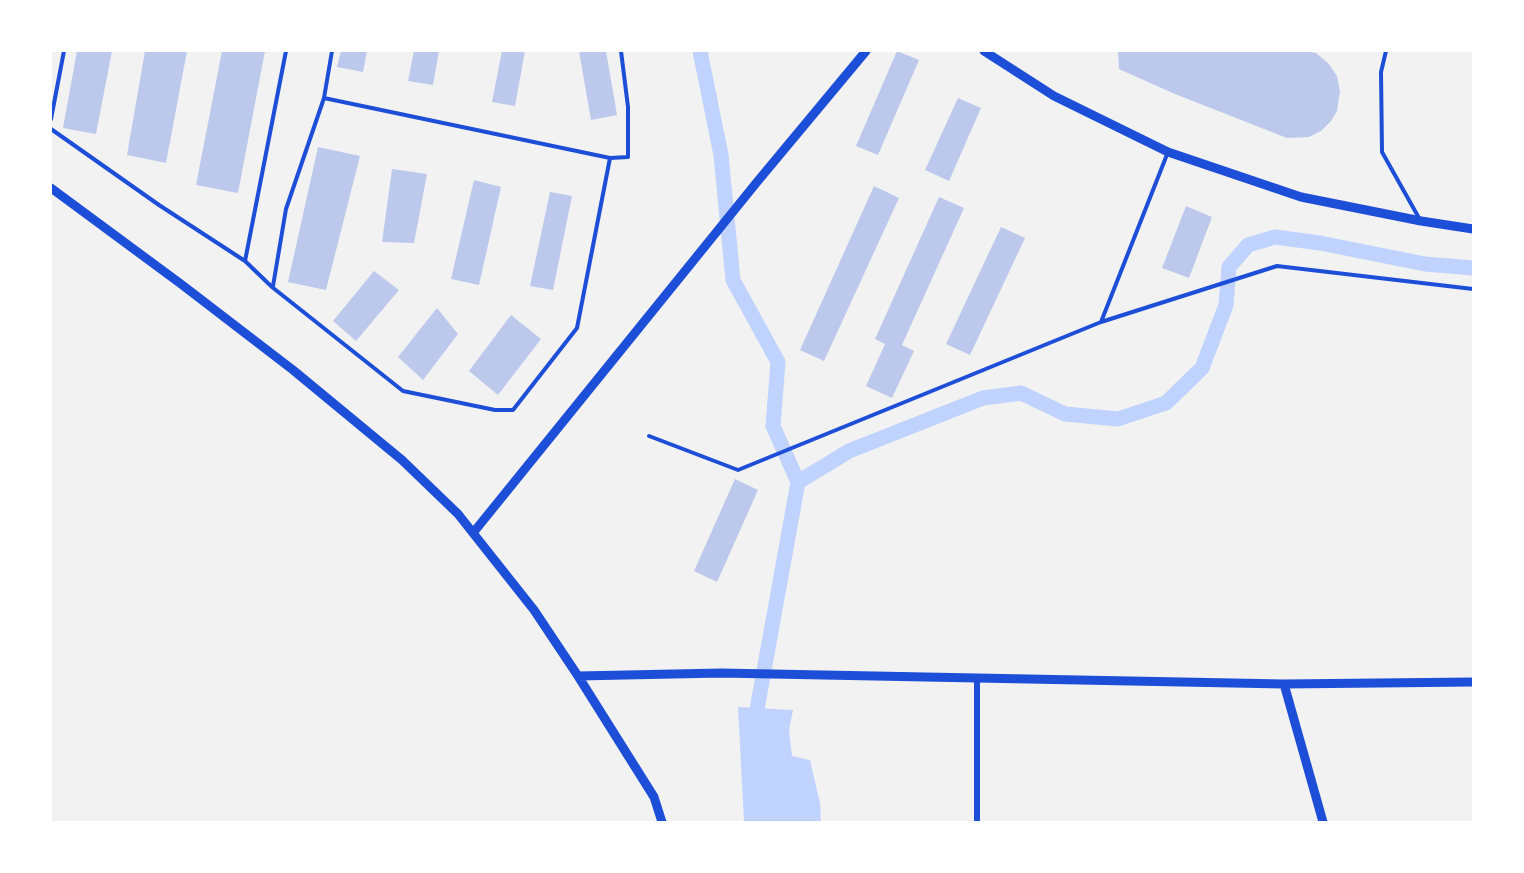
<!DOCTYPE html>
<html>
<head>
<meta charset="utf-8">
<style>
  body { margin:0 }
  #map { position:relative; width:1524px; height:873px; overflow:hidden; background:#f2f2f2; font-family:"Nunito Sans",sans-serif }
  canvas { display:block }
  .frame { position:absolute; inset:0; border:52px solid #fff; pointer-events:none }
</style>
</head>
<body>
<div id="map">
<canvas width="1524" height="873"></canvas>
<div class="frame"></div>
</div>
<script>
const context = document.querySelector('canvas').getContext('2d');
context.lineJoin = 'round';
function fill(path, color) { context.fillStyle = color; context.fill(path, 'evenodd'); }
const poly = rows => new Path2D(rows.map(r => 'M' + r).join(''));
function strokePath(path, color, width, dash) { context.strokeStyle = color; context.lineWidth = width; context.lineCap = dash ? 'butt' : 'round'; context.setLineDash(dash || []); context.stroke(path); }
const water = poly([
  [738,707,793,710,789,730,792,756,810,760,820,803,821,822,744,822]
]);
const canal = poly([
  [700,51,721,155,733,280,778,362,773,426,798,482,754,726],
  [798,482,849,451,983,398,1021,393,1065,414,1118,419,1166,403,1202,368,1226,305,1229,267,1248,245,1275,237,1320,243,1425,264,1473,268]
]);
const building = poly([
  [77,51,112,51,96,134,63,128],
  [145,51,187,51,166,163,127,155],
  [222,51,265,51,238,193,196,185],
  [341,51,367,51,363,72,337,67],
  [414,51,439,51,433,85,408,81],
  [502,51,525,51,515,106,492,102],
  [579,51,606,51,617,115,591,120],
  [897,51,919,60,878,155,856,146],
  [1118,51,1306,51,1316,53,1328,63,1337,76,1340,91,1337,111,1331,121,1321,131,1309,137,1287,138,1175,94,1119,69],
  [958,98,981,108,949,181,925,170],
  [318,147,360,156,326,290,288,282],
  [392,169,427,174,414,243,382,242],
  [474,180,501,187,479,285,451,279],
  [874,186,899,198,824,361,800,350],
  [550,192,572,196,553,290,530,286],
  [939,197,964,208,902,345,914,351,892,398,866,386,885,344,875,339],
  [1186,206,1212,217,1189,278,1162,268],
  [1001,227,1025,238,970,355,946,344],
  [374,271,399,290,356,341,333,321],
  [437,308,458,334,423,380,398,357],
  [511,315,541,339,498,395,469,371],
  [735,479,758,490,717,582,694,571]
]);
const service = poly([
  [1386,51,1381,72,1382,152,1419,218],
  [324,98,610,158,628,157,628,107,621,51],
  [51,119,64,51],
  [51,129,159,205,245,261,272,287,403,391,495,410,513,410,577,328,610,158],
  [245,261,286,51],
  [273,286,286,209,324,98,332,51],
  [1101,322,1277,266,1473,289],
  [649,436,738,470,1101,322,1168,152]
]);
const minor = poly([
  [977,678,977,822]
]);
const tertiary = poly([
  [984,51,1054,96,1168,152,1301,197,1421,221,1473,229],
  [51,188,181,284,293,370,402,460,458,514,534,610,578,676,654,797,662,822],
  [473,533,757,182,866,51],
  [578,676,721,673,1284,684,1473,682],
  [1284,684,1323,822]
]);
fill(water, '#bfd3fe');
strokePath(canal, '#bfd3fe', 15);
fill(building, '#bdc9ec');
strokePath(service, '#1d4ed8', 4);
strokePath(minor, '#1d4ed8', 6);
strokePath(tertiary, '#1d4ed8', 9);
</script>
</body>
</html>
